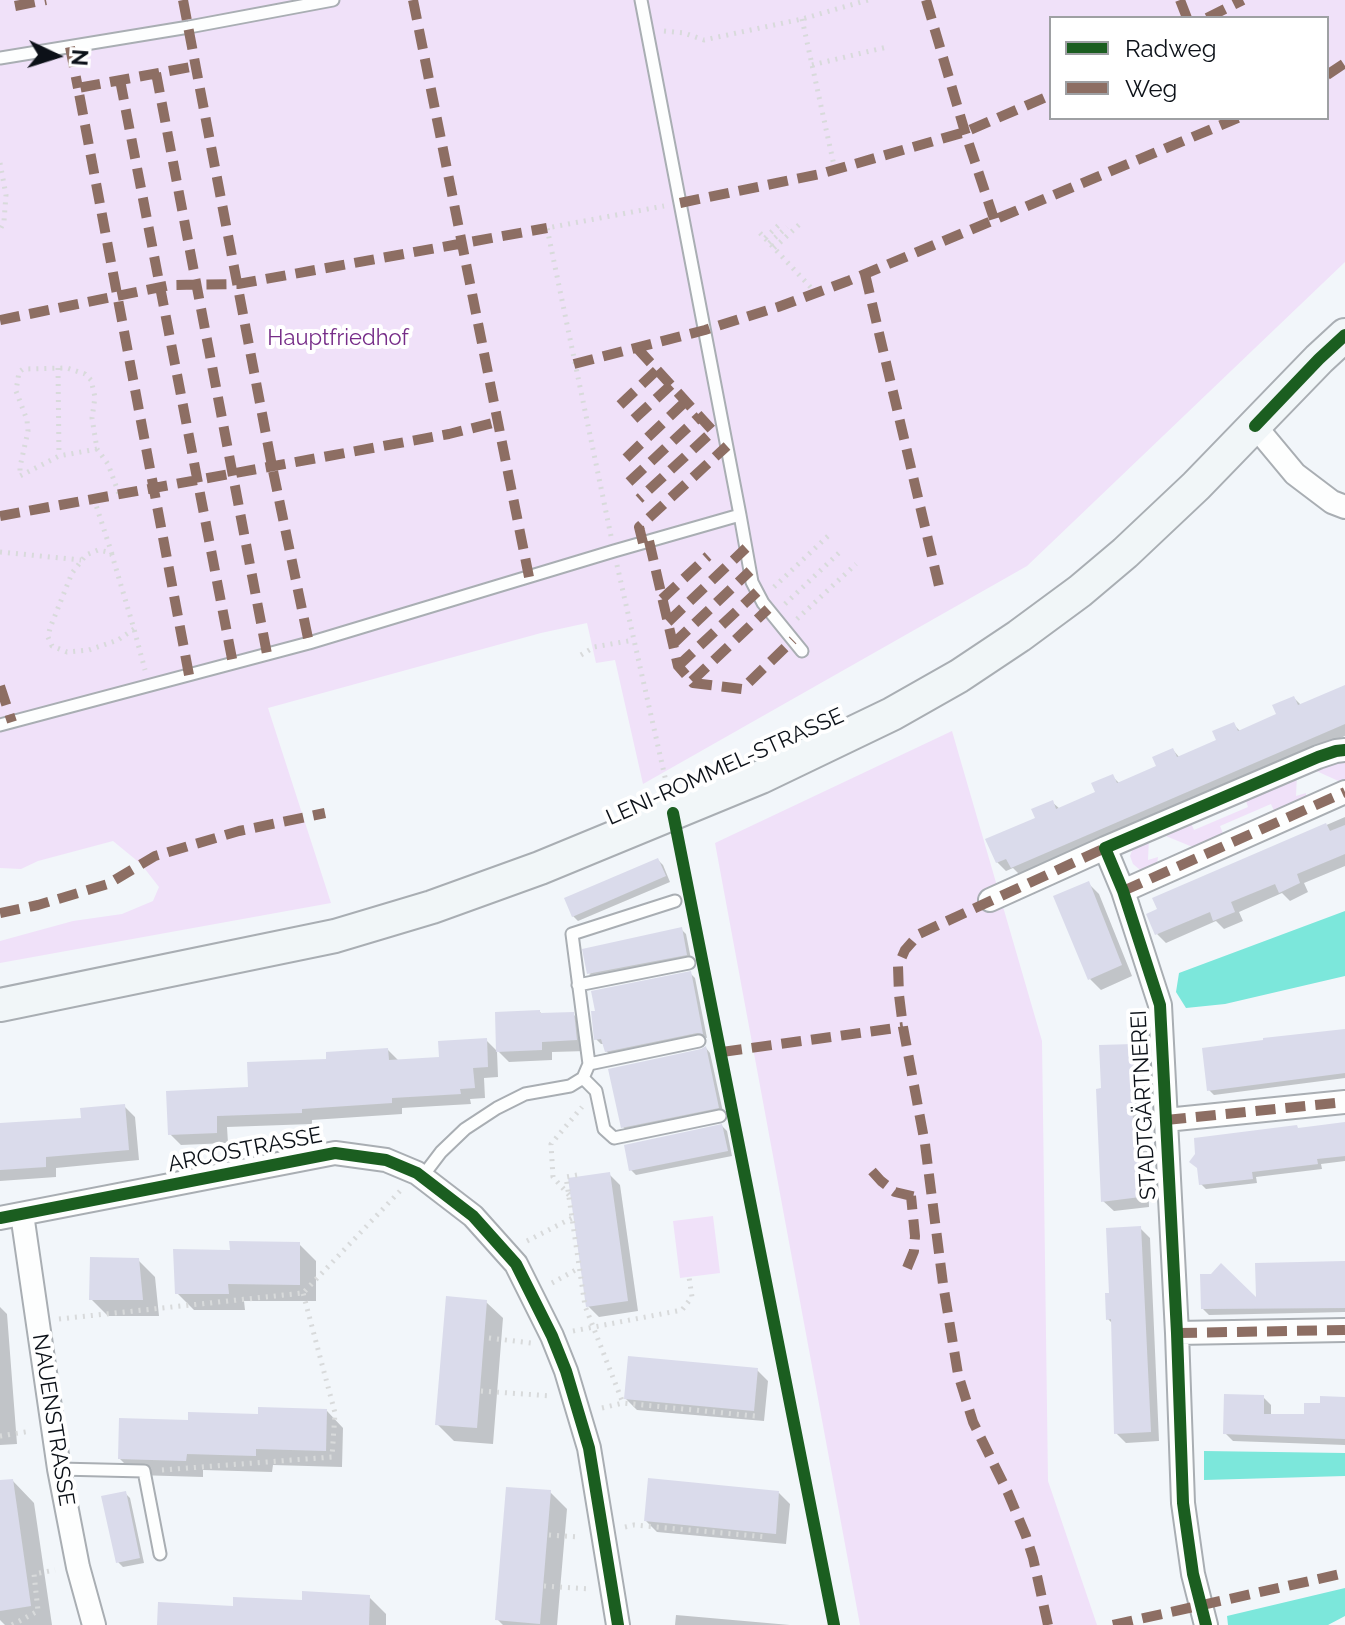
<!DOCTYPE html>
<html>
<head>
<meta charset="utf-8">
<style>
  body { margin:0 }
  #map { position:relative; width:1345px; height:1625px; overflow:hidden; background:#f2f6fa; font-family:Raleway,sans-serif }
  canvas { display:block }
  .legend { position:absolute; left:1049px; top:16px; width:280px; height:104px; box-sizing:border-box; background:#fff; border:2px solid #9ea0a3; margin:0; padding:10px 14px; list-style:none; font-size:24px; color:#0c1118 }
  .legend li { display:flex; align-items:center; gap:16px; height:40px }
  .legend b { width:40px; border:2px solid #9ea0a3 }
  .north { position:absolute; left:16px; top:16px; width:80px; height:80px; -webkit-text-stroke:6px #fff; paint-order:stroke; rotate:94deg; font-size:22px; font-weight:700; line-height:32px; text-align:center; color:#0c1118 }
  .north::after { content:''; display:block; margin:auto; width:28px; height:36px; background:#0c1118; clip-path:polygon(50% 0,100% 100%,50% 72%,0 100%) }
</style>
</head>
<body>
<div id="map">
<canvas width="1345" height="1625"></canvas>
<ul class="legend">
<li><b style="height:10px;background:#1b5e20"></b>Radweg</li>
<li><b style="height:10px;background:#8d6e63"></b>Weg</li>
</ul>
<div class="north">N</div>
</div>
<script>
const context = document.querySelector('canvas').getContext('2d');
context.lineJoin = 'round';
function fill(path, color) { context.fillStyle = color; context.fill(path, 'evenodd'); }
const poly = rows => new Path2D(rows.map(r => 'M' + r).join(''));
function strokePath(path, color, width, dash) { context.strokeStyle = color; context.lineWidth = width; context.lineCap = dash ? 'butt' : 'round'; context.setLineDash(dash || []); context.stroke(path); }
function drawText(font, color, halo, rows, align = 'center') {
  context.font = font + ' Raleway,sans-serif'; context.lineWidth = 8; context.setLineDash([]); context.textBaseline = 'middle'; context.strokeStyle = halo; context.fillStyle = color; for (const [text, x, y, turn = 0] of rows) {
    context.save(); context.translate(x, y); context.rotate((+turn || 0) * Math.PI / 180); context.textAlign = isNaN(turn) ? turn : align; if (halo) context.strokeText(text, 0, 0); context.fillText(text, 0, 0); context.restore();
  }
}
const green = poly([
  [0,0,1345,0,1345,262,1027,566,643,784,615,660,596,663,587,623,541,633,268,708,331,903,0,963,0,941,73,921,122,914,153,901,159,887,141,864,113,841,38,861,21,869,0,868],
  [1051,18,1327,18,1327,118,1051,118],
  [952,731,1042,1041,1048,1481,1097,1625,860,1625,715,843],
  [1345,758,1345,784,1312,769],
  [1297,775,1296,796,1306,793,1306,800,1275,813,1271,804,1220,826,1224,836,1195,848,1161,834,1190,821,1194,830,1248,807,1245,798],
  [1149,838,1148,860,1158,857,1157,864,1147,869,1139,869,1133,864,1130,856,1133,848,1137,843],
  [713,1216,720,1273,680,1278,673,1221]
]);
const water = poly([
  [1345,911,1345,976,1225,1004,1186,1008,1176,992,1179,973],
  [1204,1451,1345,1453,1345,1476,1204,1480],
  [1345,1588,1345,1616,1328,1625,1228,1625,1227,1616]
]);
const shadow = poly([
  [1345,687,1345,736,1021,876,1013,868,1006,871,997,862,1052,802,1060,809,1097,793,1112,776,1120,784,1158,767,1173,750,1180,758,1218,741,1233,724,1241,732,1279,715,1294,698,1302,706],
  [1345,817,1345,866,1304,883,1308,892,1290,901,1282,893,1239,912,1243,921,1224,929,1216,921,1166,943,1157,934,1159,910,1155,899],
  [658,860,663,865,670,882,578,921,573,916],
  [1088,883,1099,894,1132,976,1101,990,1090,979],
  [681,929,686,934,691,959,594,978,589,974],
  [690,973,695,978,707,1038,703,1037,612,1056,606,1051,604,1044,601,1044,596,1039],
  [540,1012,543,1015,573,1014,584,1025,587,1051,552,1052,552,1060,509,1062,498,1051],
  [1345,1031,1345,1078,1214,1095,1209,1090],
  [486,1040,497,1051,498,1077,484,1078,485,1098,470,1099,471,1104,402,1108,402,1114,312,1120,312,1124,227,1127,228,1143,181,1145,170,1134,250,1089,328,1061,388,1050,399,1061,441,1059],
  [1133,1046,1143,1056,1145,1090,1141,1090,1142,1132,1147,1136,1149,1207,1114,1211,1103,1201],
  [706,1048,710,1053,723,1112,628,1132,623,1127],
  [124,1106,135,1117,139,1160,56,1168,56,1177,0,1181,0,1125,83,1120],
  [1345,1123,1345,1161,1321,1164,1322,1169,1256,1177,1257,1183,1206,1189,1201,1184],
  [722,1126,727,1131,732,1156,636,1175,631,1170],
  [609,1174,620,1185,638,1311,599,1317,588,1306],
  [1140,1228,1150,1238,1159,1441,1126,1443,1116,1433,1113,1324,1108,1319,1111,1295],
  [299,1244,316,1261,316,1301,244,1301,245,1310,194,1310,177,1293,232,1252],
  [138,1260,155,1277,159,1316,108,1316,91,1299],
  [1345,1262,1345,1312,1209,1315,1203,1309,1258,1301],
  [486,1302,503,1318,493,1444,454,1441,437,1424],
  [0,1307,7,1314,17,1444,0,1445],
  [757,1370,768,1381,764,1421,637,1410,626,1399],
  [1263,1397,1271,1405,1271,1416,1306,1416,1345,1405,1345,1445,1233,1441,1225,1433],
  [327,1411,343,1428,342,1467,273,1465,272,1472,203,1470,203,1477,136,1475,120,1459,189,1422],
  [12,1480,34,1503,52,1625,5,1625,0,1620,0,1482],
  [550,1492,567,1509,557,1625,503,1625,497,1619],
  [125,1493,130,1498,144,1563,123,1567,118,1562],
  [779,1493,790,1504,786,1544,657,1532,646,1521],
  [369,1597,386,1614,386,1625,159,1625,235,1608],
  [676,1615,790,1625,675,1625]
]);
const building = poly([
  [1345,685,1345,724,1011,868,1006,859,996,863,985,839,1035,818,1031,809,1053,800,1056,809,1095,792,1091,783,1113,774,1117,783,1156,766,1152,757,1173,748,1177,757,1216,740,1212,731,1234,722,1238,731,1276,714,1272,705,1294,696,1298,705],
  [1326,823,1330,831,1345,825,1345,854,1297,874,1300,883,1279,893,1275,884,1231,902,1235,912,1213,921,1210,912,1155,935,1146,914,1157,909,1152,898],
  [658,858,666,876,572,917,564,898],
  [1089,881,1122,965,1088,980,1053,896],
  [682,927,687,955,587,974,582,949],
  [691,971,703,1034,697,1033,605,1052,601,1039,594,1040,591,1011,595,1011,591,991],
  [540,1010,540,1013,574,1012,577,1040,542,1042,542,1050,496,1052,495,1012],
  [1345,1029,1345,1073,1207,1091,1202,1048,1263,1040,1263,1038],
  [487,1038,488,1067,473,1068,475,1088,460,1089,461,1094,392,1098,392,1103,302,1109,302,1113,217,1116,217,1133,168,1135,166,1091,248,1087,247,1062,326,1059,326,1052,388,1048,389,1060,439,1057,438,1041],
  [1134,1044,1135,1081,1132,1081,1133,1124,1137,1124,1140,1197,1101,1202,1096,1089,1101,1088,1099,1045],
  [706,1046,719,1108,621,1128,608,1069,701,1049],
  [125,1104,129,1150,46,1157,46,1167,0,1170,0,1123,81,1118,80,1108],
  [1345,1122,1345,1156,1317,1159,1318,1164,1252,1172,1253,1179,1199,1185,1197,1168,1189,1162,1195,1154,1194,1138,1297,1125,1298,1128],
  [722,1124,728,1151,629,1171,624,1145],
  [610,1172,628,1301,586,1307,568,1178],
  [1141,1226,1151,1432,1114,1434,1111,1319,1106,1320,1105,1293,1109,1293,1106,1228],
  [229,1241,300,1242,300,1285,228,1284,229,1294,175,1294,173,1249,230,1250],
  [90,1257,139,1258,143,1300,89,1300],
  [1345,1261,1345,1308,1201,1309,1200,1274,1211,1274,1221,1263,1256,1297,1255,1263],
  [446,1296,487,1300,477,1428,435,1425],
  [628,1356,758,1368,754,1411,624,1399],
  [1224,1394,1264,1395,1264,1414,1304,1414,1304,1403,1320,1403,1320,1396,1345,1397,1345,1439,1223,1434],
  [258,1407,327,1409,326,1451,256,1449,256,1456,187,1454,186,1461,118,1459,119,1418,188,1420,188,1412,258,1414],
  [648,1478,779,1491,776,1534,644,1521],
  [13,1479,31,1606,0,1611,0,1480],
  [506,1487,551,1490,540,1624,495,1620],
  [126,1491,140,1558,116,1563,101,1496],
  [302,1591,370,1595,369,1625,157,1625,158,1602,233,1606,233,1597,302,1600]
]);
const path = poly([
  [802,19,835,170],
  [664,31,684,33,704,40,802,19,868,0],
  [812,65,887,47],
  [0,163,6,195,4,221,0,230],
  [760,233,816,293],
  [765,238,782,222],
  [769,243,787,227],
  [774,248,802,222],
  [58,368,59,456],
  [97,449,59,456,20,476,20,467,28,431,27,420,16,391,19,372,23,369,67,368,85,374,91,380,95,397,92,418,97,449,108,464,119,494],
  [94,499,112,554],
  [611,536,547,228,664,206],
  [0,552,81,560],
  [617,565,667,786],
  [774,587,828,536],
  [785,604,842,550],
  [797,619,856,564],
  [134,629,118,640,89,650,67,652,52,646,48,637,50,628,72,573,86,555,98,550,108,552,112,555,134,629,145,670],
  [581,655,594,647,634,640],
  [577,1175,566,1177,585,1306,623,1403],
  [569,1195,553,1177,551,1144,582,1107],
  [527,1241,572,1218],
  [552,1283,579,1268],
  [59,1319,303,1293,400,1191],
  [573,1331,682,1310,692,1297,689,1277],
  [489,1338,531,1343],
  [481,1391,552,1396],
  [602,1408,623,1403,755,1416],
  [0,1436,31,1431],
  [162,1470,332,1457,335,1413,303,1293],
  [625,1527,634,1525,767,1537],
  [549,1535,580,1537],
  [544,1586,591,1589],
  [12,1625,38,1611,34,1574,55,1570]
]);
const service = poly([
  [0,58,189,27,333,0],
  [740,515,752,582,763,603,802,651],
  [0,725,309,643,614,551,740,515,641,0],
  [578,985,689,963],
  [589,1064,699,1041],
  [583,1078,596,1091,604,1129,614,1138,720,1116],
  [422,1177,441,1152,465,1129,497,1108,525,1094,570,1086,583,1078,589,1064,572,934,675,901],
  [59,1469,144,1471,160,1554]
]);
const minor = poly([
  [1255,426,1295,474,1332,502,1345,507],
  [1123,891,1345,792],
  [990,900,1105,848],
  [1166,1120,1345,1102],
  [22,1214,59,1469,78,1567,94,1625],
  [0,1218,335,1153,386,1160,417,1173,473,1216,516,1264,552,1336,566,1371,589,1448,618,1625],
  [1177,1333,1345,1330],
  [1206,1625,1193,1574,1183,1503,1177,1333,1160,1005,1123,891,1105,848,1318,757,1336,751,1345,750]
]);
const secondary = poly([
  [0,1005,335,936,432,907,540,868,761,777,892,714,959,676,1019,636,1080,591,1125,553,1196,486,1319,359,1345,335]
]);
const quiet = poly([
  [183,0,272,466,309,643],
  [413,0,529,577],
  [926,0,965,132,994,219],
  [1180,0,1187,18],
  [15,6,46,0],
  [1207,18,1243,0],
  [70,47,78,88],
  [156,73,267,654],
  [1327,75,1345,63],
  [120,80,233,664],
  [680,203,820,174,965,132,1051,95],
  [865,274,939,586],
  [0,320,171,285,238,284,547,228],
  [637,348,713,431,639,499],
  [574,364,705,330,778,307,848,281,1238,118],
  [620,405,657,370],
  [634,419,671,385],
  [626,458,686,401],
  [629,482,700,416],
  [0,516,449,434,497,422],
  [649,541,678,666,693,683,742,689,793,640],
  [643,543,639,527,727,446],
  [662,599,708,556],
  [668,622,746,548],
  [673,644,750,571],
  [678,666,757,592],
  [189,675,78,88,196,66],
  [692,681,768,609],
  [0,686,12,722],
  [1123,891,1345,792],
  [0,913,38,905,108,884,155,856,239,831,325,813],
  [722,1052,903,1027],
  [1166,1120,1345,1102],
  [872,1171,881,1181,895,1192,920,1198],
  [907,1268,914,1251,915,1236,911,1196],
  [1177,1333,1345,1330],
  [1048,1625,1033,1558,1026,1536,1008,1493,973,1422,958,1374,943,1284,925,1144,903,1027,899,995,898,966,905,950,919,934,1105,848],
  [1113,1625,1345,1573]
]);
const cycleway = poly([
  [1255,426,1319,359,1345,335],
  [673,813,834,1625],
  [0,1218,335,1153,386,1160,417,1173,473,1216,516,1264,552,1336,566,1371,589,1448,618,1625],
  [1206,1625,1193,1574,1183,1503,1177,1333,1160,1005,1123,891,1105,848,1318,757,1336,751,1345,750]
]);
const parkNames = [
  ["Hauptfriedhof",338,338]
];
const streetNames = [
  ["LENI-ROMMEL-STRASSE",725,767,-24],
  ["STADTGÄRTNEREI",1144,1105,-93],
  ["ARCOSTRASSE",245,1150,-11],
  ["NAUENSTRASSE",53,1420,81]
];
fill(green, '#f0e1f9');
fill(water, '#7ce7db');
fill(shadow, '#0003');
fill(building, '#dadbeb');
strokePath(service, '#a9aeb3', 15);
strokePath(minor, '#a9aeb3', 26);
strokePath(secondary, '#a9aeb3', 36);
strokePath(path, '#d8dadb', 5, [2, 6]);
strokePath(service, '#fdfefe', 11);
strokePath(minor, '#fdfefe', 22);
strokePath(secondary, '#f1f6f8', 32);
strokePath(quiet, '#8d6e63', 10, [20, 10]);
strokePath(cycleway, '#1b5e20', 12);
drawText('22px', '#762c88', '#fff', parkNames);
drawText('22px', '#0c1118', '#fff', streetNames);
</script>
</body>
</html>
